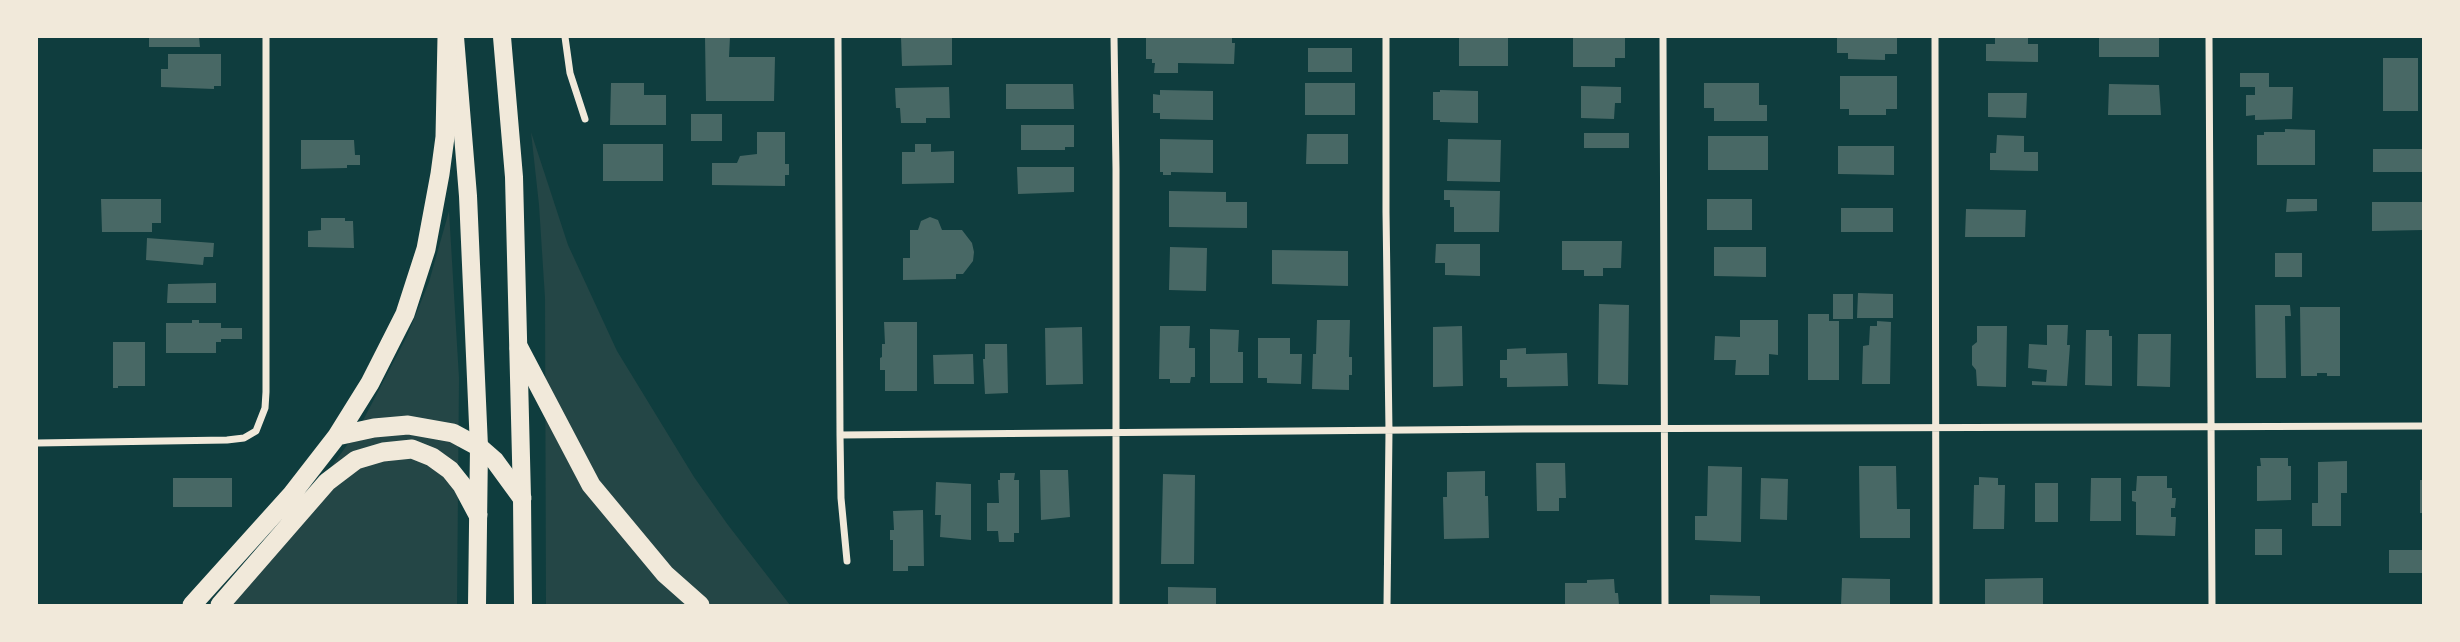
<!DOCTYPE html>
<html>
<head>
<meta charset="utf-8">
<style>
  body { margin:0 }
  #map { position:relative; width:2460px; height:642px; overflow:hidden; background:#0f3d3e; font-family:Poppins,sans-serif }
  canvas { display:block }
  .frame { position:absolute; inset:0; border:38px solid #f1e9da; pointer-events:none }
</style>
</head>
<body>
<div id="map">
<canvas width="2460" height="642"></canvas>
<div class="frame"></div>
</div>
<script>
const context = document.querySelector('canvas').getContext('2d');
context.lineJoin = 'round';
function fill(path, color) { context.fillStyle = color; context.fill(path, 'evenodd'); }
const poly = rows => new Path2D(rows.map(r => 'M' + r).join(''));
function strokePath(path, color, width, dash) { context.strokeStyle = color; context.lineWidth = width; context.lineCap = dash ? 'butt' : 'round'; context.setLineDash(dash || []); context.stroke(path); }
const green = poly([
  [531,132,568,245,617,351,694,477,728,525,790,605,546,605,545,298,539,205],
  [449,211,459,378,457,605,211,605,318,485,358,430,407,336,429,282]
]);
const building = poly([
  [149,37,199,37,200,47,149,47],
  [705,37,730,37,729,57,775,57,774,101,706,101],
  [901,37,952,37,952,65,902,66],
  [1146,37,1232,37,1232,43,1235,43,1234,64,1178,63,1178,73,1154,73,1155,63,1152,63,1152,59,1146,59],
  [1459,37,1508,37,1508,66,1459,66],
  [1573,37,1625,37,1625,58,1615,58,1615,67,1573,67],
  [1837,37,1897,37,1897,54,1885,54,1885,60,1848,59,1848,53,1837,53],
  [1995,37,2028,37,2028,44,2038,44,2038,62,1986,61,1986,44,1995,44],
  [2099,37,2159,37,2159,57,2099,57],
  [1308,48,1352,48,1352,72,1308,72],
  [168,54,221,54,221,86,214,86,214,89,161,87,161,69,168,69],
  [2383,58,2418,58,2418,111,2383,111],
  [2240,73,2269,73,2269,87,2293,87,2292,119,2255,120,2255,115,2246,116,2246,95,2255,95,2255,87,2240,87],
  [1840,76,1897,76,1897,109,1886,109,1886,115,1849,115,1849,109,1840,109],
  [611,83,644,83,644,95,666,95,666,125,610,125],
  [1305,83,1355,83,1355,115,1305,115],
  [1704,83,1759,83,1759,105,1767,105,1767,121,1714,121,1714,108,1704,108],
  [1006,84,1073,84,1074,109,1006,109],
  [2109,84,2159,85,2161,115,2108,115],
  [1581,86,1621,87,1621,103,1615,103,1614,119,1581,118],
  [949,87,950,118,926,118,926,123,901,123,900,108,896,108,895,88],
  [1160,90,1213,91,1213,120,1160,119,1160,113,1153,113,1153,94,1160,95],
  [1440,90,1478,91,1478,123,1440,122,1440,120,1433,120,1433,92,1440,92],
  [1988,93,2027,93,2026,118,1988,117],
  [691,114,722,114,722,141,691,141],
  [1021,125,1074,125,1074,147,1065,147,1065,150,1021,150],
  [2285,129,2315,130,2315,165,2257,165,2257,135,2264,135,2264,132,2285,132],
  [757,132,785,132,785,164,789,164,789,175,785,175,785,186,712,185,712,163,737,163,740,156,757,154],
  [1584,133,1629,133,1629,148,1584,148],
  [1307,134,1348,134,1348,164,1306,164],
  [1997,135,2024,136,2024,152,2038,152,2038,171,1990,170,1990,153,1996,153],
  [1708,136,1768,136,1768,170,1708,170],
  [1160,139,1213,140,1213,173,1171,172,1171,175,1163,175,1163,172,1160,172],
  [1448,139,1501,140,1500,182,1447,181],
  [301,140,354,140,355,155,360,155,360,165,347,165,347,168,301,169],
  [603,144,663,144,663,181,603,181],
  [915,144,931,144,931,152,954,151,954,183,902,184,902,152,915,152],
  [1838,146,1894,146,1894,175,1838,174],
  [2373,149,2423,149,2423,172,2373,172],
  [1017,167,1074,167,1074,192,1018,194],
  [1444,190,1500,191,1499,232,1454,232,1454,207,1450,207,1450,200,1444,200],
  [1169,191,1226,192,1226,202,1247,202,1247,228,1169,227],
  [101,199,161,199,161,223,152,223,152,232,102,232],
  [1707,199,1752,199,1752,230,1707,230],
  [2287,199,2317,199,2317,211,2286,212],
  [2372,202,2423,202,2423,230,2372,231],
  [1841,208,1893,208,1893,232,1841,232],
  [1966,209,2026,210,2025,237,1965,237],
  [930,217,938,220,942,230,962,230,972,243,974,252,973,261,963,274,956,274,956,279,903,280,903,258,910,258,910,230,918,230,921,221],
  [321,218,345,218,345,221,353,221,354,248,308,247,308,231,321,230],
  [147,238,214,243,213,257,204,257,203,265,146,260],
  [1562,241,1622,241,1621,268,1603,268,1603,276,1584,276,1584,270,1562,270],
  [1436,244,1480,244,1480,276,1445,275,1445,263,1435,263],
  [1170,247,1207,248,1206,291,1169,290],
  [1714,247,1766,247,1766,277,1714,276],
  [1272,250,1348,251,1348,286,1272,284],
  [2275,253,2302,253,2302,277,2275,277],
  [216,283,216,303,167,303,168,284],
  [1858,293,1893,294,1893,318,1857,318],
  [1833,294,1853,294,1853,319,1833,319],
  [1599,304,1629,305,1628,385,1598,384],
  [2255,305,2290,305,2291,316,2285,316,2286,378,2256,378],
  [2300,307,2340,307,2340,376,2327,376,2327,373,2317,373,2317,376,2301,376],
  [1808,314,1829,314,1829,321,1839,321,1839,380,1808,380],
  [192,320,199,320,199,323,221,323,221,328,242,328,242,339,221,339,221,342,216,342,216,353,166,353,166,323,192,323],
  [1317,320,1350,320,1349,357,1352,357,1352,375,1349,375,1349,390,1312,389,1313,354,1316,354],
  [1740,320,1778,320,1778,355,1769,354,1769,375,1735,375,1736,360,1714,360,1715,336,1740,337],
  [1877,321,1891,322,1890,384,1862,384,1863,346,1869,345,1870,326,1877,326],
  [884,322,917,322,917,391,885,391,885,370,880,370,880,358,882,357,882,344,885,344],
  [2047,325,2068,325,2067,345,2070,345,2067,386,2032,385,2032,381,2046,382,2047,370,2028,368,2029,344,2047,345],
  [1160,326,1190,326,1189,348,1195,348,1195,377,1191,377,1190,383,1170,383,1170,379,1159,379],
  [1462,326,1463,386,1433,387,1433,327],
  [1977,326,2007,326,2006,387,1977,386,1976,370,1972,365,1972,346,1977,342],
  [1082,327,1083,384,1046,385,1045,328],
  [1210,329,1239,330,1238,352,1243,352,1243,383,1210,383],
  [2086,330,2109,330,2109,336,2112,336,2112,386,2085,385],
  [2138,334,2171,334,2170,387,2137,386],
  [1258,338,1290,338,1290,354,1302,354,1301,384,1267,383,1267,378,1258,378],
  [113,342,145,342,145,386,118,386,118,388,113,388],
  [985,344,1007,344,1008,393,985,394,983,359,985,359],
  [1526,348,1526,354,1567,353,1568,386,1507,387,1507,378,1500,378,1500,360,1507,360,1507,349],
  [973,354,974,384,934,384,933,355],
  [2260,458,2288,458,2288,466,2291,466,2291,500,2257,501,2257,466,2261,466],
  [2347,461,2347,493,2341,493,2341,526,2312,526,2312,503,2318,503,2318,462],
  [1536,463,1565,463,1566,498,1559,498,1559,511,1537,511],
  [1708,466,1742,467,1741,542,1695,540,1695,516,1707,516],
  [1859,466,1896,466,1897,509,1910,509,1910,538,1860,538],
  [1040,470,1068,470,1070,517,1041,520],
  [1485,471,1485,496,1488,496,1489,538,1444,539,1443,497,1447,497,1447,472],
  [1000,473,1015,473,1014,480,1019,480,1019,533,1014,533,1014,542,999,542,998,531,987,531,987,503,999,503,998,480,1000,480],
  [1163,474,1195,475,1194,564,1161,564],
  [2137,476,2167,476,2167,488,2172,488,2172,498,2176,498,2175,508,2171,508,2171,517,2176,517,2175,536,2136,535,2136,502,2132,501,2132,491,2136,491],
  [1979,477,1998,478,1998,485,2005,485,2004,529,1973,529,1974,485,1979,485],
  [173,478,232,478,232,507,173,507],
  [1761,478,1788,479,1787,520,1760,519],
  [2091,478,2121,478,2121,521,2090,521],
  [2420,480,2423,480,2423,513,2420,513],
  [936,482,971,484,971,540,940,537,941,515,935,515],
  [2035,483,2058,483,2058,522,2035,522],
  [923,510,924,566,908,566,908,571,893,571,893,540,890,540,890,530,894,530,893,511],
  [2255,529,2282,529,2282,555,2255,555],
  [2389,550,2423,550,2423,573,2389,573],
  [1842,578,1890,579,1890,605,1841,605],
  [2043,578,2043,605,1985,605,1985,579],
  [1614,579,1615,593,1618,593,1619,605,1565,605,1565,583,1587,583,1587,580],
  [1168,587,1216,588,1216,605,1168,605],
  [1710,595,1760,596,1760,605,1710,605]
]);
const minor = poly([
  [565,37,570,73,585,119],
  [838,37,840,435,841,498,847,561],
  [1114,37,1116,169,1116,605],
  [1386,37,1386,212,1389,431,1387,605],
  [1663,37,1665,605],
  [1935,37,1936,605],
  [2209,37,2212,605],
  [840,435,1522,429,2423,426],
  [37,443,227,440,244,438,256,431,265,408,266,392,266,37]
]);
const trunk = poly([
  [455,37,468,196,479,447,477,605],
  [502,37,514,177,522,498,523,605]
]);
const motorway = poly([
  [519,348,591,485,665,574,700,605],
  [337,436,374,428,408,425,453,433,479,447,495,461,522,498],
  [192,605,292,494,337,436,370,383,405,314,426,249,440,174,445,137,447,37],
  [220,605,327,482,356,460,383,452,412,449,432,457,450,470,462,485,478,515]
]);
fill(green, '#244646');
fill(building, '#486865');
strokePath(minor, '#f1e9da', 7);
strokePath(trunk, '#f1e9da', 18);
strokePath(motorway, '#f1e9da', 19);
</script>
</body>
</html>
